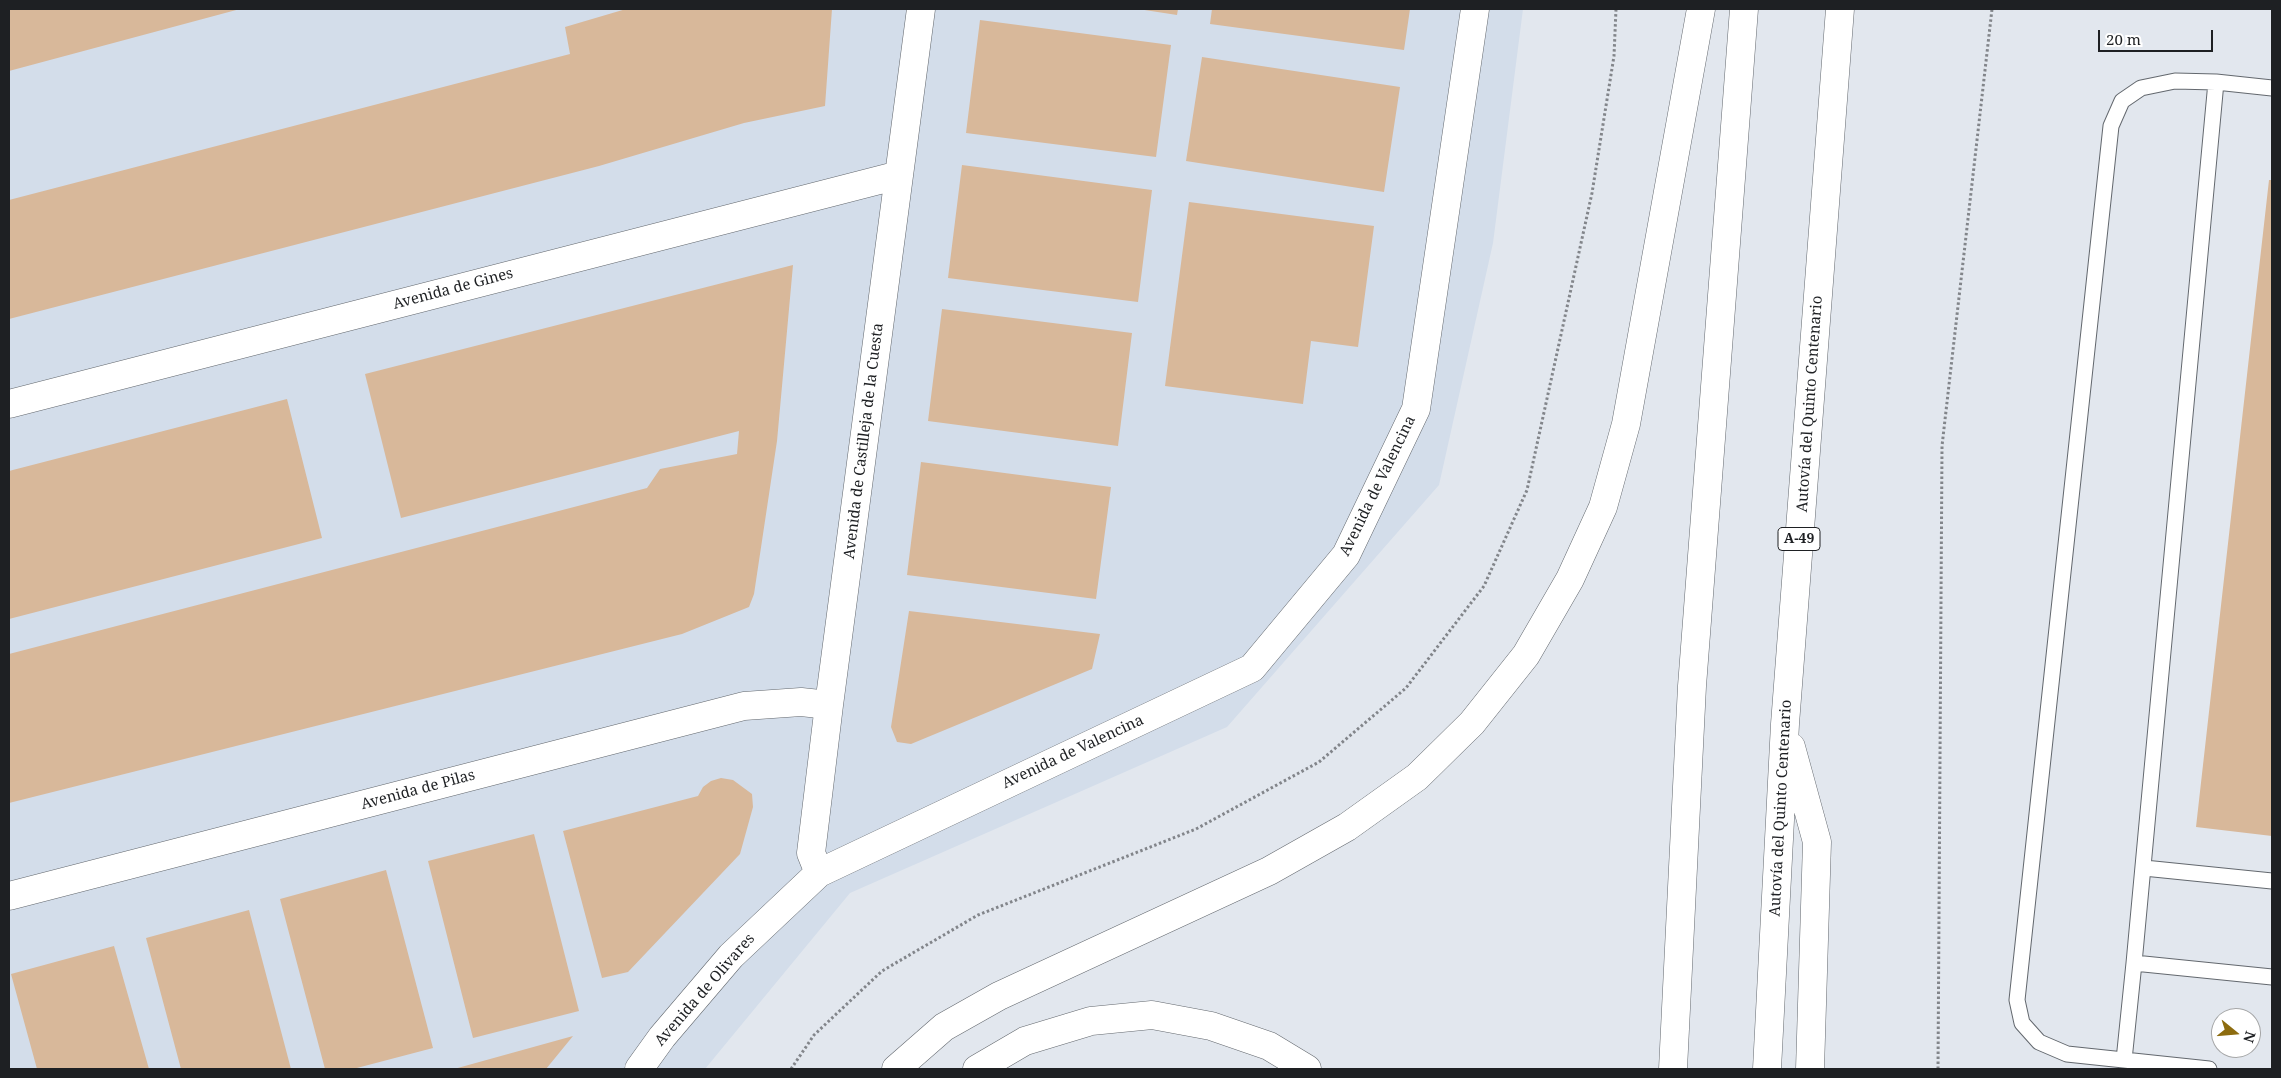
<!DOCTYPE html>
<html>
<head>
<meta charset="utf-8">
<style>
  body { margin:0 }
  #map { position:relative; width:2281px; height:1078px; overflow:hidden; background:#e2e7ee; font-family:"Noto Serif",serif }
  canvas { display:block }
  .frame { position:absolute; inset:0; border:10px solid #1e2023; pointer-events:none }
  .north { position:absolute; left:2211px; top:1008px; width:50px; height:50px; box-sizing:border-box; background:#fff; border:1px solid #a5a6a7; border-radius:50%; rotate:107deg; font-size:14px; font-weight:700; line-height:20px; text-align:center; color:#1e2023 }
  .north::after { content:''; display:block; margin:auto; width:18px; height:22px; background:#8d6c0f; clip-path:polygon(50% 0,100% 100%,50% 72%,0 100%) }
  .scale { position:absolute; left:2098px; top:30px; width:115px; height:22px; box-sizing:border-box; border:2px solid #1e2023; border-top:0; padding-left:6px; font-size:15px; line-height:18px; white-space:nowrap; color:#1e2023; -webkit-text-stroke:4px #fff; paint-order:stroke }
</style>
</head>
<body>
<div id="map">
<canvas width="2281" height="1078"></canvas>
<div class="frame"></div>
<div class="north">N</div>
<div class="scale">20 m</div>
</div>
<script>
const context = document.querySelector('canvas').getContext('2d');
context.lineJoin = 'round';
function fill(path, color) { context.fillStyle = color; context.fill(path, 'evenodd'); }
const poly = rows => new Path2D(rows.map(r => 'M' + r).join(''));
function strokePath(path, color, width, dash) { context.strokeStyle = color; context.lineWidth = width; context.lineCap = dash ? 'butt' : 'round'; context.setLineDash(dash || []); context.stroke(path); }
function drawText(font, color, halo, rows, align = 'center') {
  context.font = font + ' "Noto Serif",serif'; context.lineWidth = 4; context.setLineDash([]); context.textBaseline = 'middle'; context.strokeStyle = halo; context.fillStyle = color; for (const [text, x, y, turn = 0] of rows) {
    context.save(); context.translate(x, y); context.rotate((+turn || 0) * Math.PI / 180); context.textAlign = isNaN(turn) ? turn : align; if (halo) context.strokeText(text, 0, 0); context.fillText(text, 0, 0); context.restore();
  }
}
const built = poly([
  [9,9,1523,9,1493,243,1439,485,1227,727,850,893,705,1069,9,1069]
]);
const building = poly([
  [9,9,240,9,9,71],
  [626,9,832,9,825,106,744,123,599,166,9,319,9,200,570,54,565,27],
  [1138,9,1178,9,1177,15],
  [1212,9,1410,9,1404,50,1210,24],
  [980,20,1171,45,1156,157,966,133],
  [1202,57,1400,87,1384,192,1186,161],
  [962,165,1152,190,1138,302,948,278],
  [2269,180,2272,180,2272,836,2196,827],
  [1189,202,1374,226,1358,347,1311,341,1303,404,1165,386],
  [793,265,777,441,754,594,749,607,682,634,9,803,9,654,647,488,660,469,737,454,739,431,401,518,365,374],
  [942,309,1132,333,1118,446,928,421],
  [287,399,322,538,9,619,9,471],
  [921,462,1111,487,1096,599,907,575],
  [909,611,1100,634,1092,669,911,744,897,742,891,727],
  [721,778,733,780,752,794,753,807,740,854,628,972,602,978,563,831,698,796,703,787,711,781],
  [534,834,579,1011,473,1038,428,861],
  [386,870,433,1048,353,1069,325,1069,280,899],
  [249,910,291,1069,181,1069,146,938],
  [114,946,149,1069,37,1069,11,974],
  [573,1036,546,1069,454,1069]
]);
const path = poly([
  [791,1069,814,1035,882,971,978,915,1196,829,1319,762,1406,688,1484,586,1527,490,1592,193,1614,56,1616,9],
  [1938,1069,1942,446,1992,9]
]);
const service = poly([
  [2272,88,2216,82,2134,963,2272,977],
  [2144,868,2272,881],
  [2124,1060,2134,963],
  [2209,1069,2067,1054,2039,1042,2022,1023,2017,1000,2111,126,2122,101,2141,88,2175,81,2216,82]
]);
const minor = poly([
  [9,404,899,175],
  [819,873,811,853,829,705,921,9],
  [9,896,744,706,801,702,829,705],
  [639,1069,662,1037,731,956,819,873,1252,668,1346,555,1416,409,1475,9]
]);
const motorway = poly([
  [1791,747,1817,842,1810,1069],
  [896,1069,944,1027,999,996,1269,871,1347,827,1417,777,1472,723,1526,655,1570,579,1603,507,1626,424,1701,9],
  [977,1069,1025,1041,1091,1021,1152,1015,1211,1026,1269,1046,1307,1069],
  [1673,1069,1692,686,1744,9],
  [1767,1069,1785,724,1840,9]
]);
const shields = [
  [1799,539,42]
];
const shieldNames = [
  ["A-49",1799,539]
];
const streetNames = [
  ["Avenida de Gines",453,289,-15],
  ["Autovía del Quinto Centenario",1810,404,-86],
  ["Avenida de Castilleja de la Cuesta",864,441,-83],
  ["Avenida de Valencina",1378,486,-64],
  ["Avenida de Valencina",1073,752,-25],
  ["Avenida de Pilas",418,790,-15],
  ["Autovía del Quinto Centenario",1781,808,-87],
  ["Avenida de Olivares",705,990,-49]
];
fill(built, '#d3ddea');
fill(building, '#d8b89a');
strokePath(service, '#63686e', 17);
strokePath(minor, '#63686e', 29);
strokePath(motorway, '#63686e', 29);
strokePath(path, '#82858a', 3, [2.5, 2.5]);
strokePath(service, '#fff', 15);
strokePath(minor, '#fff', 28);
strokePath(motorway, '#fff', 28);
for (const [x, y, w] of shields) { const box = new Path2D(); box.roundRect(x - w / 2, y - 11.5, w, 23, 4); context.fillStyle = '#fff'; context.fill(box); strokePath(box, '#1e2023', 1); }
drawText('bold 14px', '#1e2023', null, shieldNames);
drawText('15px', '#1e2023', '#fff', streetNames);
</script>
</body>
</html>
